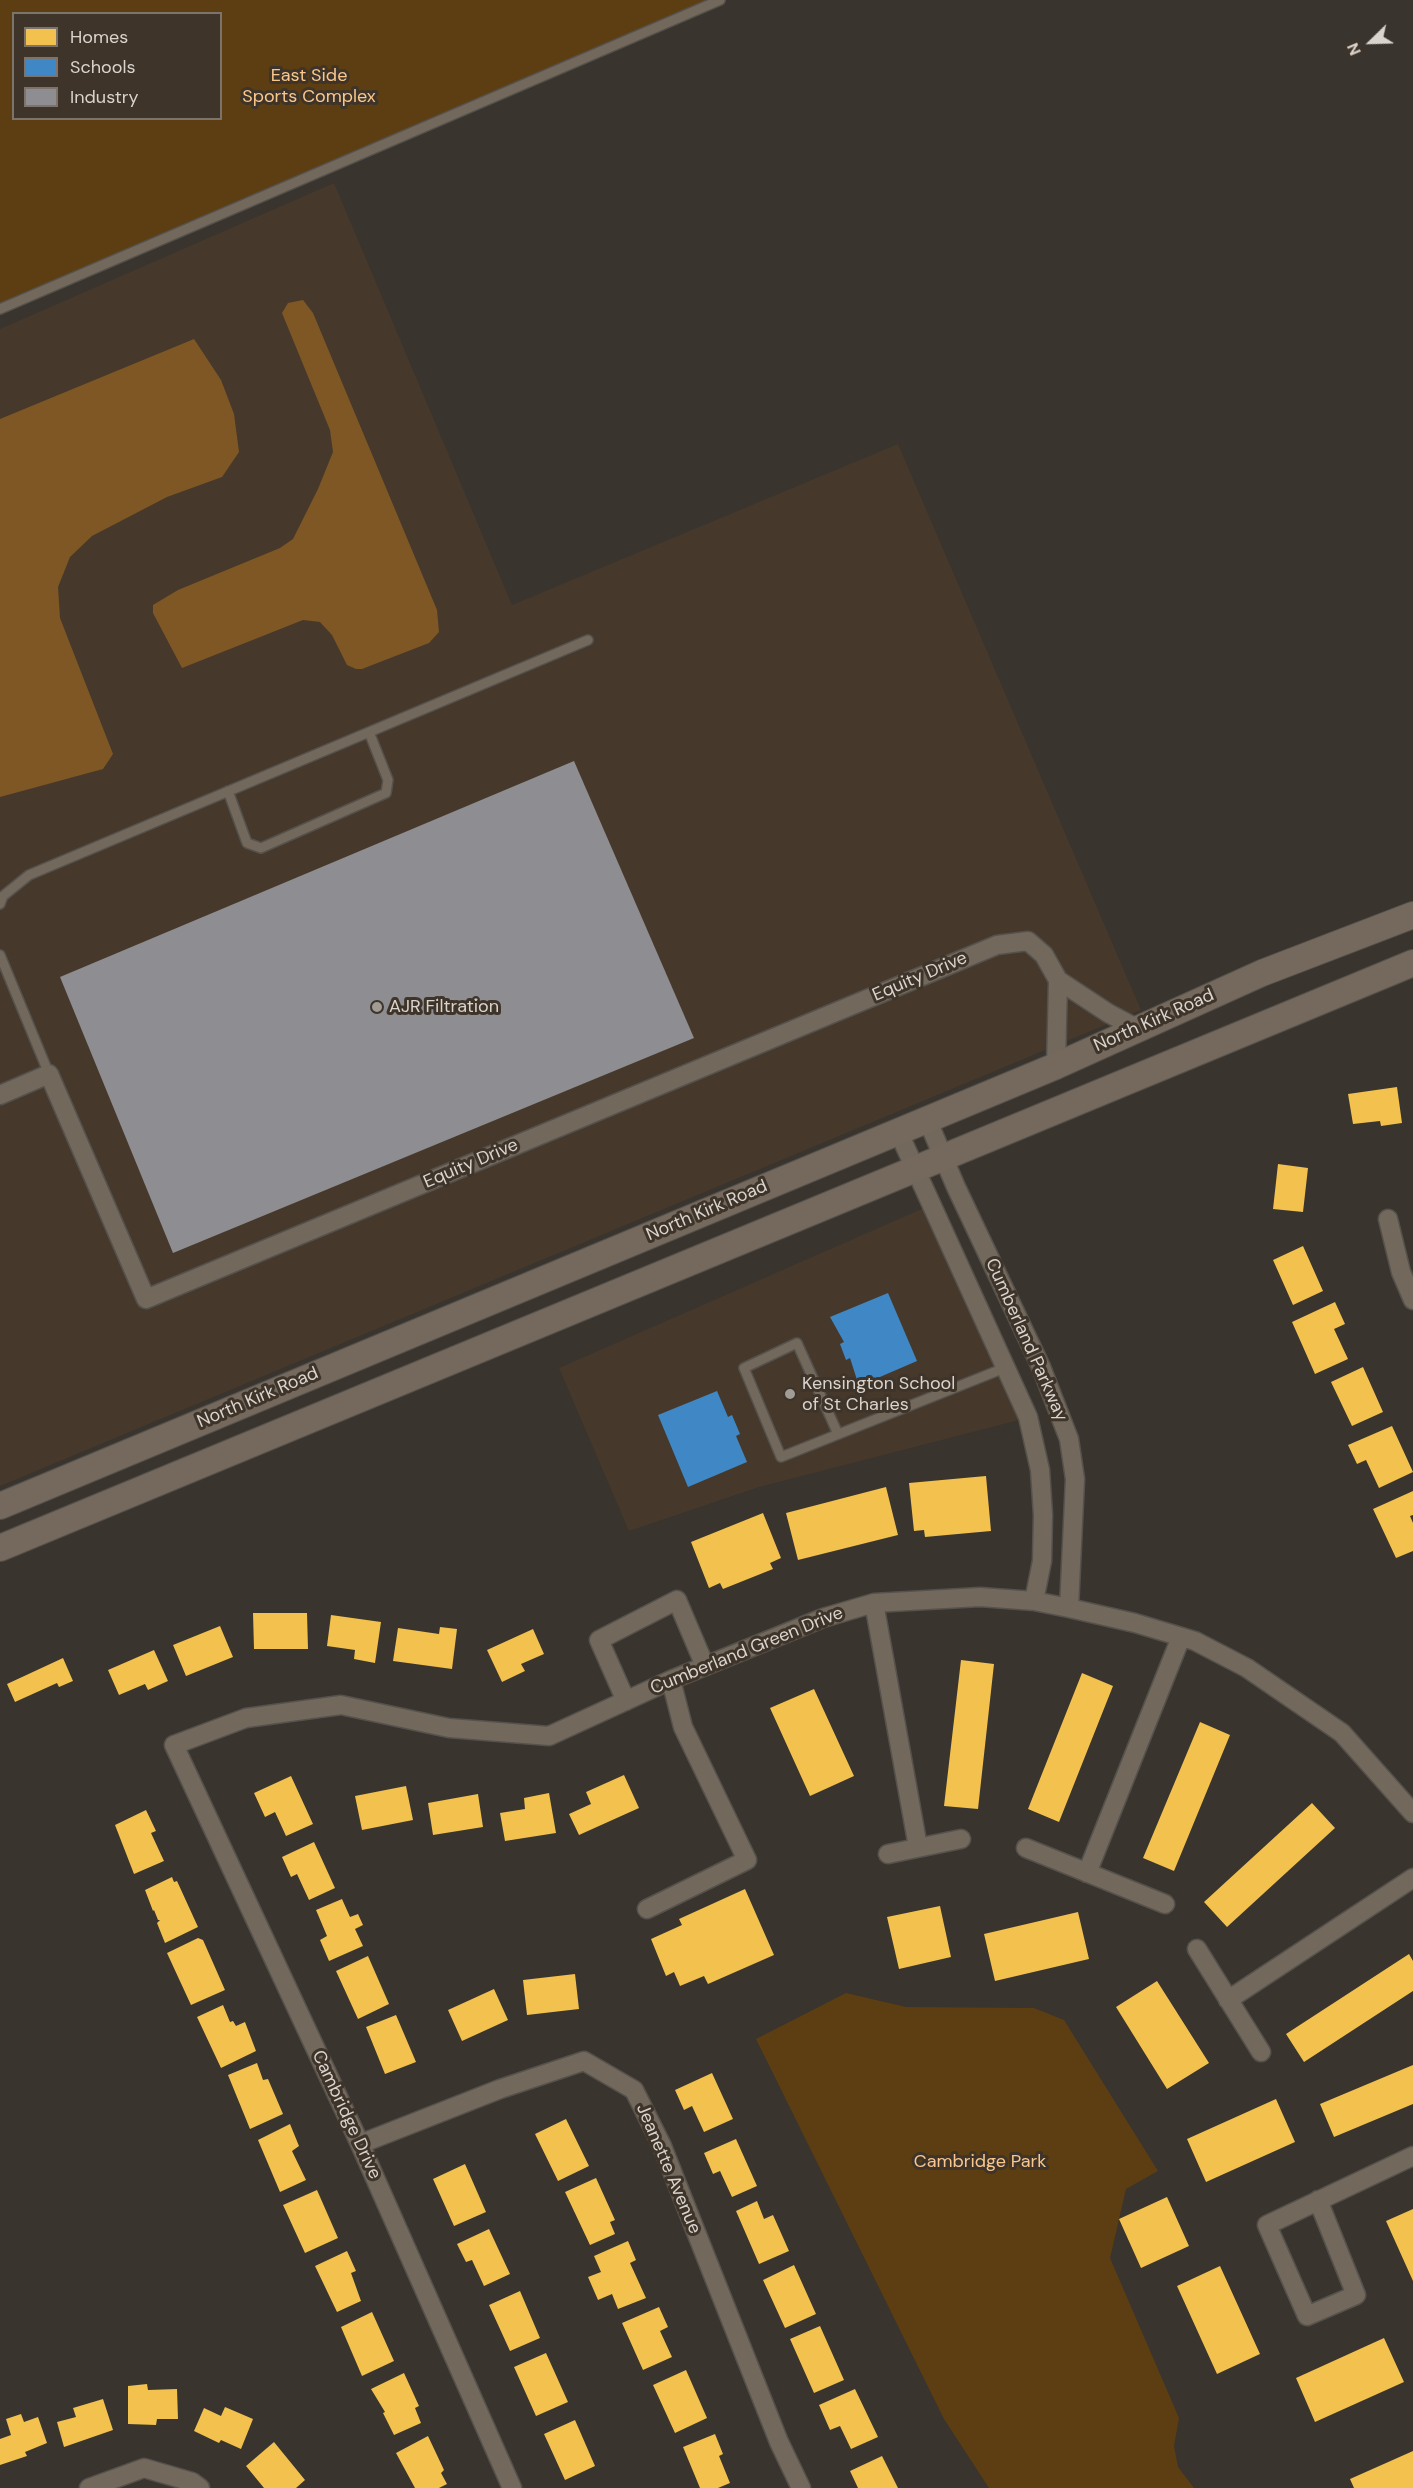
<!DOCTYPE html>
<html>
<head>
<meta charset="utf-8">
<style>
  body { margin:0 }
  #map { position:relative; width:1413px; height:2488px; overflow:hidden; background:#39342e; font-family:"DM Sans",sans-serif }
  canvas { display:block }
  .legend { position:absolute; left:12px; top:12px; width:210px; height:108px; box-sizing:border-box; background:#3e3429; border:2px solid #7c746b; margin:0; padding:8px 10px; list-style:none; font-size:18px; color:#dad4ce }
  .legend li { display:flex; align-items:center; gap:12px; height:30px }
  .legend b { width:30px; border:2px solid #7c746b }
  .north { position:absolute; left:1341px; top:12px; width:60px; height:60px; -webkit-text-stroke:4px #3e3429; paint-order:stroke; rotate:247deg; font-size:16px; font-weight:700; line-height:24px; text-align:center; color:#dad4ce }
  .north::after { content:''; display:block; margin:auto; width:21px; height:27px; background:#dad4ce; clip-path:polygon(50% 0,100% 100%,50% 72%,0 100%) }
</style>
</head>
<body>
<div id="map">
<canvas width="1413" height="2488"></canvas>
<ul class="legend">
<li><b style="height:16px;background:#f2c14e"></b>Homes</li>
<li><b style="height:16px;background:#3f88c5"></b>Schools</li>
<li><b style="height:16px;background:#8d8d92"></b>Industry</li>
</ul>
<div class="north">N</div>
</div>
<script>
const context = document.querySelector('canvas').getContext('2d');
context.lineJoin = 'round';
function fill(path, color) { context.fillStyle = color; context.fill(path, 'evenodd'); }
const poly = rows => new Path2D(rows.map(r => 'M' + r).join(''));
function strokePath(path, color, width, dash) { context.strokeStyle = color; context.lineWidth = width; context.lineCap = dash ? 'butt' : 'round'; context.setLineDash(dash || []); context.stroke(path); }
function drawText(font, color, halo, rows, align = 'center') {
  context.font = font + ' "DM Sans",sans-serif'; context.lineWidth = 6; context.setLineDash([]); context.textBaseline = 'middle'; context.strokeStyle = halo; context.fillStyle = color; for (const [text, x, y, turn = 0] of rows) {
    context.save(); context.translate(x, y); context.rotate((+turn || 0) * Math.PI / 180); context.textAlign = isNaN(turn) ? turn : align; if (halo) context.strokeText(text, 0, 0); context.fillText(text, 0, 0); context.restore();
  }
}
const built = poly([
  [334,183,512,605,898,444,1141,1010,0,1486,0,329],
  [924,1208,996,1359,1019,1420,759,1487,629,1531,559,1368]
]);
const green = poly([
  [0,0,726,0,0,315],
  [14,14,220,14,220,118,14,118],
  [846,1993,906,2007,1034,2008,1064,2020,1158,2171,1126,2189,1110,2258,1179,2418,1174,2446,1178,2467,1194,2488,989,2488,944,2419,756,2039]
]);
const water = poly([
  [303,300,313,313,437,610,439,632,429,643,362,669,356,669,347,665,332,635,320,622,303,620,182,668,153,613,153,605,178,590,280,548,293,539,318,489,333,452,330,430,282,313,288,303],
  [194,339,221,380,234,414,239,452,222,477,167,497,92,536,70,557,58,587,60,618,113,754,103,769,0,797,0,419]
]);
const homes = poly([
  [1397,1087,1402,1123,1381,1126,1380,1121,1353,1124,1348,1094],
  [1278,1164,1308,1168,1303,1212,1273,1209],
  [1303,1246,1323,1291,1293,1305,1273,1260],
  [1335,1302,1345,1324,1334,1329,1348,1359,1315,1374,1292,1322],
  [1363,1367,1383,1412,1352,1426,1331,1382],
  [1392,1426,1413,1472,1379,1488,1366,1460,1357,1464,1348,1445],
  [986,1476,991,1531,925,1537,924,1530,914,1531,909,1483],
  [886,1487,898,1535,798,1560,786,1513],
  [1413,1491,1413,1515,1410,1516,1413,1523,1413,1551,1396,1558,1373,1509],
  [763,1513,781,1558,770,1563,773,1569,723,1589,720,1583,709,1588,691,1542],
  [253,1613,307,1613,308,1649,254,1649],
  [331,1615,381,1622,375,1663,354,1659,355,1650,327,1646],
  [220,1626,233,1657,186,1676,173,1645],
  [440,1627,457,1629,452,1669,393,1661,398,1628,439,1634],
  [533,1629,544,1654,521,1664,525,1671,502,1682,487,1650],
  [154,1650,168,1681,148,1690,145,1684,119,1695,108,1670],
  [63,1658,73,1681,59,1687,57,1683,15,1702,7,1684],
  [961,1660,994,1664,978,1809,944,1806],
  [1082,1673,1113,1686,1059,1822,1028,1809],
  [814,1689,854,1776,810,1796,770,1708],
  [1200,1722,1230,1735,1174,1871,1143,1858],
  [624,1775,639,1808,579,1835,569,1814,591,1804,586,1792],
  [291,1776,313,1824,286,1836,275,1812,265,1817,254,1793],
  [406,1786,413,1820,362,1830,355,1796],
  [549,1793,556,1833,505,1841,500,1813,525,1809,524,1798],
  [478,1794,483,1827,433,1835,428,1803],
  [1312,1803,1335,1828,1227,1927,1204,1902],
  [146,1810,156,1831,151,1833,164,1861,134,1874,115,1825],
  [314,1842,335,1888,309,1900,297,1874,291,1877,282,1857],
  [172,1877,174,1882,177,1881,198,1927,165,1943,157,1923,160,1920,158,1920,154,1910,153,1911,145,1890],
  [745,1889,774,1955,708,1984,704,1976,680,1986,674,1972,666,1976,651,1939,682,1925,679,1919],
  [342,1899,350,1917,358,1914,363,1925,355,1929,363,1946,329,1961,320,1940,327,1936,316,1910],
  [940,1906,951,1957,899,1969,887,1917],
  [1078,1912,1089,1959,995,1981,984,1934],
  [198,1938,203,1940,225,1990,191,2005,167,1953],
  [1409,1954,1413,1961,1413,1991,1304,2062,1286,2034],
  [368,1956,389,2004,358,2019,336,1971],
  [575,1974,579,2009,527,2015,523,1980],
  [1157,1981,1209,2063,1167,2089,1116,2007],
  [494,1989,508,2020,462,2041,448,2010],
  [223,2005,230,2022,233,2021,236,2026,245,2022,256,2051,221,2068,197,2017],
  [396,2015,416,2062,385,2074,366,2027],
  [257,2063,263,2080,268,2079,283,2114,250,2129,228,2075],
  [1413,2065,1413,2104,1334,2137,1320,2104],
  [712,2073,733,2119,704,2132,692,2106,684,2110,675,2090],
  [1276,2099,1295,2142,1206,2182,1187,2139],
  [566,2119,589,2166,558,2181,535,2134],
  [290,2124,299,2146,292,2151,306,2180,280,2192,258,2140],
  [736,2139,757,2186,732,2197,720,2171,713,2174,704,2153],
  [465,2164,486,2212,454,2226,433,2179],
  [596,2178,615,2220,610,2222,615,2234,590,2245,565,2192],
  [317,2190,338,2238,305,2253,283,2205],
  [1167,2197,1189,2246,1141,2268,1119,2219],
  [757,2201,764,2219,773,2215,789,2251,759,2264,736,2211],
  [1413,2209,1413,2281,1386,2221],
  [489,2229,510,2274,484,2286,472,2260,466,2262,457,2244],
  [628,2241,636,2260,630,2263,646,2298,618,2309,612,2294,598,2300,588,2277,601,2272,594,2256],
  [347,2251,356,2271,351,2273,361,2301,337,2312,315,2266],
  [794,2265,816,2314,785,2328,763,2280],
  [1220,2266,1260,2354,1217,2374,1177,2286],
  [520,2291,540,2338,510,2351,489,2305],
  [659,2307,668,2327,660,2331,672,2357,643,2370,622,2323],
  [372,2312,394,2361,362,2376,341,2327],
  [820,2326,844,2380,814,2393,790,2339],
  [1384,2338,1404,2382,1315,2422,1296,2378],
  [546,2353,568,2402,536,2416,514,2367],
  [686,2370,707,2418,675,2433,653,2385],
  [404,2373,419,2406,415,2408,421,2423,394,2435,383,2413,385,2412,371,2389],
  [147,2384,148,2390,177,2389,178,2419,157,2419,156,2425,128,2424,128,2386],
  [855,2389,878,2437,851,2449,840,2426,830,2430,819,2405],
  [103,2399,113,2430,64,2447,57,2422,76,2417,73,2408],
  [225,2407,253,2419,241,2449,221,2440,219,2443,194,2431,204,2408,221,2416],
  [21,2414,24,2422,38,2417,47,2443,25,2452,27,2456,0,2465,0,2439,11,2435,6,2419],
  [575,2420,595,2466,565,2480,544,2434],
  [715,2434,723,2454,719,2456,730,2483,718,2488,700,2488,683,2447],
  [428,2436,444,2470,441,2473,447,2484,439,2488,415,2488,396,2453],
  [274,2442,305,2480,296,2488,264,2488,246,2466],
  [1413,2451,1413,2488,1354,2488,1350,2479],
  [882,2456,898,2488,858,2488,850,2471]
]);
const schools = poly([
  [888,1293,917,1361,859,1386,850,1358,846,1360,840,1344,844,1342,830,1317],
  [717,1391,728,1417,732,1415,740,1434,736,1436,747,1462,688,1487,658,1415]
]);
const industry = poly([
  [574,761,694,1038,173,1253,60,977]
]);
const service = poly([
  [0,309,720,0],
  [228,791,247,843,261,848,386,793,388,780,369,732],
  [0,904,3,896,29,875,588,640],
  [0,955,49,1074],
  [838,1434,797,1343,744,1368,781,1457,1007,1367]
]);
const minor = poly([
  [1056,1066,1058,980],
  [0,1095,49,1074,146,1299,997,945,1028,941,1044,955,1058,980,1108,1013,1138,1029],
  [927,1119,956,1187,1041,1367,1069,1439,1075,1479,1069,1608],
  [898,1131,1028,1417,1040,1470,1043,1515,1042,1561,1034,1601],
  [1388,1219,1401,1272,1413,1300],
  [874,1603,918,1847],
  [626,1701,599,1640,677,1600,705,1666],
  [1026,1848,1165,1904],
  [888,1854,961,1839],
  [1087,1873,1181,1637],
  [647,1909,747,1860,683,1727,671,1680],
  [1197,1949,1261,2052],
  [1228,2000,1413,1878],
  [360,2144,500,2089,584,2061,634,2090,662,2146,779,2442,801,2488],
  [1318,2200,1356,2295,1307,2316,1267,2225,1413,2156],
  [89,2488,144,2468,192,2482,200,2488],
  [512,2488,360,2144,174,1745,246,1718,341,1705,449,1728,549,1736,671,1680,823,1618,874,1603,980,1597,1034,1601,1069,1608,1135,1623,1195,1641,1247,1668,1342,1733,1413,1813]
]);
const secondary = poly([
  [0,1506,1056,1066,1262,973,1413,915],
  [0,1548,1413,963]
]);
const markers = [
  [377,1007,6,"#a29c96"],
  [790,1394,6,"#a29c96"]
];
const parkNames = [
  ["East Side",309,76],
  ["Sports Complex",309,97],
  ["Cambridge Park",980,2162]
];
const streetNames = [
  ["Equity Drive",920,977,-23],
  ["North Kirk Road",1154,1021,-24],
  ["Equity Drive",471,1164,-23],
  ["North Kirk Road",707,1211,-23],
  ["Cumberland Parkway",1026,1340,66],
  ["North Kirk Road",258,1398,-23],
  ["Cumberland Green Drive",747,1651,-22],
  ["Cambridge Drive",346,2115,65],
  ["Jeanette Avenue",668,2169,67]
];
const poiNames = [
  ["AJR Filtration",389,1007],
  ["Kensington School",802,1384],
  ["of St Charles",802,1405]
];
fill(built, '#46392b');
fill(green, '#5c3e12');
fill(water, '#7e5725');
fill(homes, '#f2c14e');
fill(schools, '#3f88c5');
fill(industry, '#8d8d92');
strokePath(service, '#55514c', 12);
strokePath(minor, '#55514c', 21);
strokePath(secondary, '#55514c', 28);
strokePath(service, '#72685c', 9);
strokePath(minor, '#72685c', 18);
strokePath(secondary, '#74695c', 26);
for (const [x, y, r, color] of markers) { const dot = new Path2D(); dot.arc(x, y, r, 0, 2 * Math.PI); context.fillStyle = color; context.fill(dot); strokePath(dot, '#3e3429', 2); }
drawText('18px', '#fac78c', '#3e3429', parkNames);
drawText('18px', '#dad4ce', '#3e3429', streetNames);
drawText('18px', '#dad4ce', '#3e3429', poiNames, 'left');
</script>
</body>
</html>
